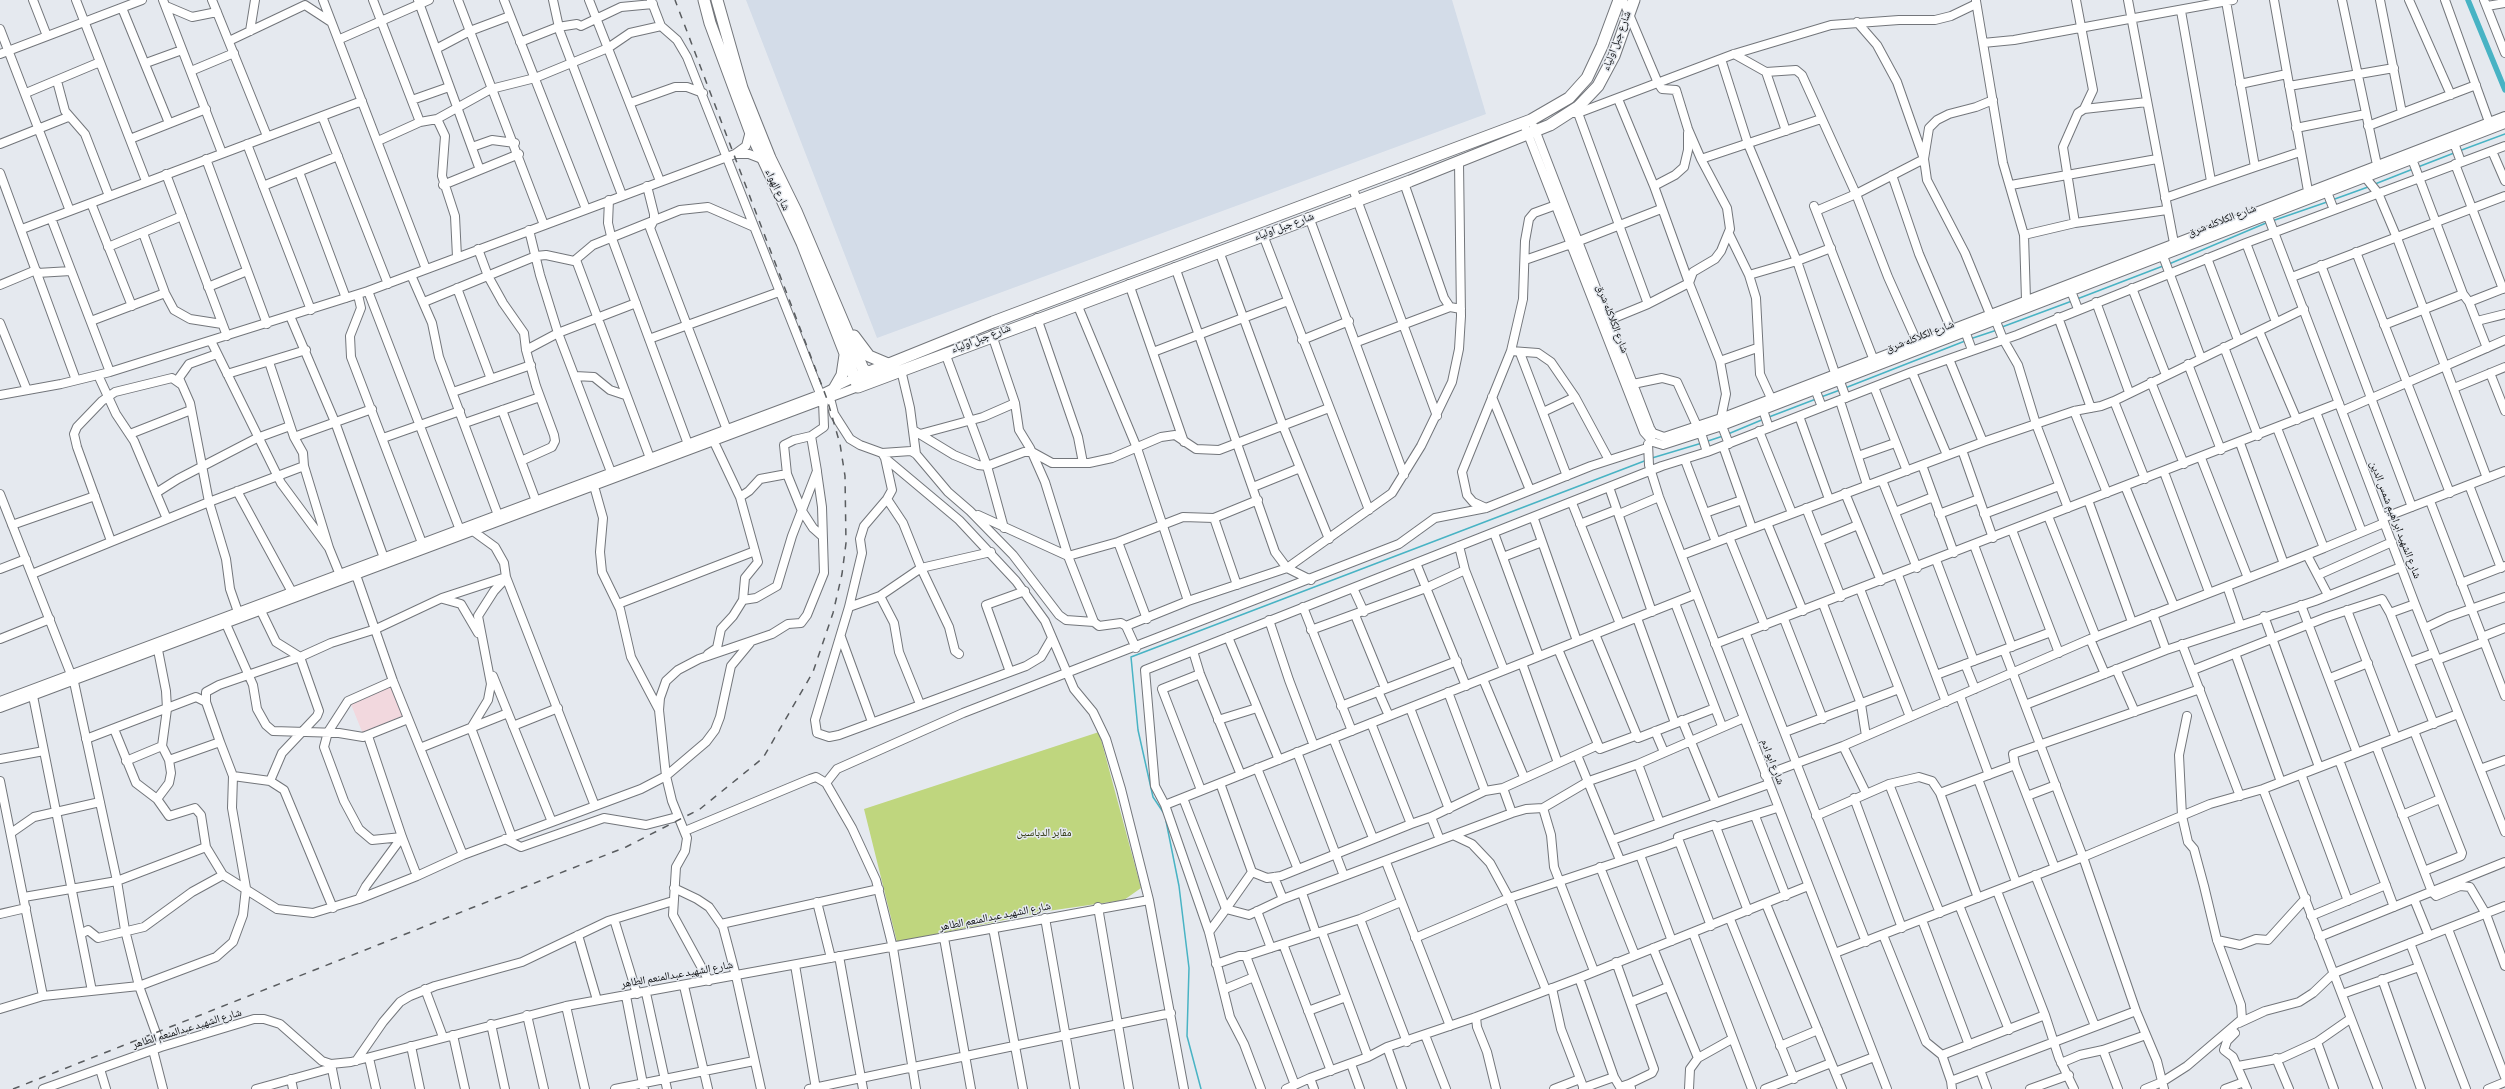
<!DOCTYPE html>
<html>
<head>
<meta charset="utf-8">
<style>
  body { margin:0 }
  canvas { display:block; background:#e5e9ef }
</style>
</head>
<body>
<canvas width="2505" height="1089"></canvas>
<script>
const context = document.querySelector('canvas').getContext('2d');
context.lineJoin = 'round';
function fill(path, color) { context.fillStyle = color; context.fill(path, 'evenodd'); }
const poly = rows => new Path2D(rows.map(r => 'M' + r).join(''));
function strokePath(path, color, width, dash) { context.strokeStyle = color; context.lineWidth = width; context.lineCap = dash ? 'butt' : 'round'; context.setLineDash(dash || []); context.stroke(path); }
function drawText(font, color, halo, rows, align = 'center') {
  context.font = font + ' "Sofia Sans Condensed","Noto Naskh Arabic",sans-serif'; context.lineWidth = 3; context.setLineDash([]); context.textBaseline = 'middle'; context.strokeStyle = halo; context.fillStyle = color; for (const [text, x, y, turn = 0] of rows) {
    context.save(); context.translate(x, y); context.rotate((+turn || 0) * Math.PI / 180); context.textAlign = isNaN(turn) ? turn : align; if (halo) context.strokeText(text, 0, 0); context.fillText(text, 0, 0); context.restore();
  }
}
const built = poly([
  [746,0,1452,0,1486,114,877,338]
]);
const medical = poly([
  [393,685,404,717,363,734,350,702]
]);
const green = poly([
  [1099,732,1141,888,1124,900,1048,911,897,942,864,809]
]);
const stream = poly([
  [2459,151,2505,134],
  [2418,167,2454,153],
  [2375,184,2413,169],
  [2332,200,2368,187],
  [2272,221,2327,202],
  [2169,264,2266,223],
  [2077,299,2163,266],
  [2002,327,2072,301],
  [1970,339,1997,330],
  [1845,388,1965,341],
  [1821,397,1840,390],
  [1769,417,1816,399],
  [1728,434,1764,419],
  [1708,441,1723,436],
  [1652,458,1702,443],
  [1165,815,1153,797,1138,730,1131,657,1647,460],
  [1166,821,1179,886,1189,968,1187,1036,1201,1089]
]);
const canal = poly([
  [2468,0,2505,90]
]);
const minor = poly([
  [33,0,47,36],
  [76,0,146,181],
  [163,0,222,153],
  [212,0,267,136],
  [323,0,426,269],
  [373,0,420,122],
  [418,0,480,170],
  [458,0,544,225],
  [504,0,586,209],
  [553,0,560,32,622,195],
  [589,0,660,181],
  [651,0,661,26,677,40,687,57,823,401,824,427,811,436,817,471,792,536,777,586,756,598,743,600],
  [2076,0,2093,90,2084,109],
  [2128,0,2174,243],
  [2274,0,2308,191],
  [2342,0,2377,165],
  [2380,0,2402,113],
  [2409,0,2451,95],
  [2445,0,2489,122],
  [2484,0,2505,53],
  [1976,1,2003,163,2024,235,2026,300],
  [166,6,192,17,217,12],
  [2487,6,2505,3],
  [122,8,169,123],
  [2181,11,2211,181],
  [1857,22,1877,45,1897,82,1924,159,1927,180,1965,253,1990,314],
  [0,29,70,211],
  [250,31,255,0],
  [340,39,429,0],
  [229,41,305,5,331,22],
  [520,42,558,27,577,24,581,26,621,7,653,4],
  [1983,43,2014,40,2233,0],
  [436,49,470,31,510,16],
  [0,54,142,0],
  [1734,54,1766,72,1786,131],
  [1721,59,1748,144,1797,261,1835,373],
  [146,63,182,50],
  [191,71,234,53],
  [1766,72,1796,70,1802,75,1856,194,1888,277,1917,342],
  [57,81,65,111,85,134,109,196],
  [2240,84,2287,74],
  [2289,86,2394,68],
  [26,93,100,62],
  [1618,99,1654,186],
  [412,100,449,87],
  [630,103,675,87,687,87,703,93],
  [1570,113,1578,113,1734,54,1831,25,1899,20,1935,20,1951,16,1976,4],
  [1578,113,1648,304],
  [322,116,388,284],
  [437,119,445,136,442,176,455,216,457,257],
  [1524,124,1644,432,1653,442,1663,445,1722,426,2505,124],
  [2368,126,2476,85],
  [1534,127,1650,428,1653,433,1664,437,1721,418,2505,116],
  [2296,128,2366,114],
  [1688,133,1688,150,1684,167,1675,175,1654,186,1689,283,1720,361,1726,394,1721,418],
  [130,139,206,109],
  [378,141,420,122,437,119,491,89,535,78,608,48,630,33,661,26],
  [2454,143,2461,162],
  [0,144,68,117],
  [247,144,311,310],
  [472,147,492,140,515,143],
  [2492,151,2505,181],
  [736,154,749,154,762,159],
  [206,159,267,324],
  [1701,159,1821,119],
  [2412,159,2463,294,2469,302,2487,348],
  [2455,164,2503,289],
  [2255,167,2300,152],
  [299,172,346,298],
  [0,173,76,380],
  [166,174,227,336],
  [1892,175,1919,254,1951,329],
  [2365,177,2378,193,2397,238,2487,478],
  [1404,183,1444,298,1450,307,1461,309],
  [443,185,519,154],
  [2011,185,2157,159],
  [263,186,338,156],
  [647,186,654,214,654,220,650,228,727,430],
  [1353,189,1437,416],
  [2327,192,2334,210],
  [2165,198,2255,167,2226,1],
  [609,200,608,223,611,236,688,444],
  [91,203,132,306],
  [1814,206,1873,358],
  [1816,211,1856,194,1924,159,1929,128,1937,120,1949,114,1976,107,1993,100],
  [2266,211,2415,604,2505,832],
  [1309,217,1404,475],
  [51,218,110,372],
  [2075,223,2063,147,2078,113,2084,109,2147,102],
  [22,229,362,101],
  [529,230,540,275,558,333,611,472],
  [143,233,165,293,174,310,190,319,222,324],
  [1729,234,1749,275,1756,298,1760,374,1771,398],
  [1263,235,1369,510],
  [2024,235,2075,223,2167,210],
  [1579,241,1661,209],
  [2246,243,2276,322],
  [108,247,182,216],
  [478,249,488,276,503,303,524,333,526,350,536,386,554,435,555,441,552,447,521,461],
  [1219,251,1283,426,1329,539],
  [2356,252,2450,493],
  [2163,256,2201,358],
  [2207,258,2238,340],
  [576,260,650,458],
  [1525,260,1571,244],
  [2321,265,2412,507],
  [1175,267,1275,552,1287,568,1311,580],
  [37,273,71,271],
  [411,275,432,323,439,357,498,515],
  [1749,275,1797,261,1831,248],
  [2292,277,2505,196],
  [1129,284,1184,442],
  [0,285,36,270],
  [208,287,247,271],
  [457,288,491,379],
  [2132,288,2166,375],
  [368,291,460,530],
  [2071,291,2078,309],
  [358,295,361,308,350,336,351,357,422,543],
  [424,302,536,256,546,255,574,261,593,245,680,210,708,207,754,227],
  [2096,302,2129,392],
  [2469,302,2505,288],
  [1077,304,1137,448,1188,601],
  [290,316,335,422,384,558],
  [2058,317,2091,408],
  [1037,318,1078,437,1083,463],
  [1995,319,2003,339,2018,365,2036,424,2068,508],
  [1609,320,1648,304,1689,283,1693,272,1715,259,1721,251,1730,229,1727,208,1701,159,1688,129,1676,90,1662,89,1658,83,1623,0],
  [91,321,165,293],
  [2477,321,2505,314],
  [0,323,27,390],
  [2384,325,2463,294],
  [1965,331,1972,350],
  [2259,331,2297,420],
  [992,335,1015,403,1019,430,1030,448,1045,482,1068,556,1094,622],
  [649,339,779,292],
  [1302,340,1349,321],
  [211,341,281,483,329,548],
  [1357,342,1450,307],
  [2224,347,2258,436],
  [526,350,558,333,636,303],
  [1511,351,1538,353,1551,362,1575,397,1609,460],
  [1153,352,1288,301],
  [945,353,987,466,1004,528],
  [1520,353,1567,476],
  [217,354,189,364,179,378,190,403,209,502,226,559,230,589,238,612],
  [1949,359,1983,442],
  [1720,361,1757,348],
  [269,362,294,437,303,453,304,466,329,548,340,575],
  [2188,364,2221,450],
  [901,370,910,408,916,454],
  [1912,372,1947,455],
  [2490,373,2505,411],
  [227,374,306,350],
  [98,375,116,414,134,441,167,519],
  [575,376,594,377,610,390,625,395],
  [1839,379,1846,398],
  [2151,382,2184,464],
  [1633,384,1662,378,1677,382,1697,426],
  [1874,387,1907,471],
  [2454,388,2505,367],
  [1815,389,1822,407],
  [453,392,531,365],
  [0,395,61,384,110,372,368,291,735,154,746,146,750,131],
  [1492,397,1530,490],
  [830,398,834,414,850,439,860,445,882,453,885,458,959,520,1016,581,1045,621,1074,689,1093,712,1106,739,1121,789,1149,900],
  [1840,401,1867,485],
  [2114,401,2145,479],
  [502,410,536,501],
  [1763,410,1769,428],
  [2074,411,2107,493],
  [2342,411,2505,340],
  [1543,412,1575,397],
  [2316,412,2362,532],
  [1799,416,1829,499],
  [465,423,540,397],
  [1722,426,1729,444],
  [2277,428,2324,548,2384,523],
  [913,430,954,455,978,465,987,466,1024,452,1032,452,1052,463,1089,463,1112,458,1161,437,1175,435,1196,449,1219,450,1329,408],
  [1759,431,1792,513],
  [1701,433,1707,452],
  [130,434,191,410],
  [920,434,983,417,1015,403],
  [294,437,372,409],
  [383,438,460,411],
  [1648,444,1649,465,1659,497,1887,1089],
  [1723,446,1752,528],
  [1962,450,1993,538],
  [882,453,911,451,916,454,948,492,970,511,1013,555,1059,615,1066,620,1094,622,1099,626,1121,623,1126,626,1136,648],
  [1858,456,1895,443],
  [885,458,892,490,887,499,864,526,860,539,862,553,849,607,815,720,817,733,829,737,839,735,1026,666,1041,657,1052,638],
  [2201,458,2248,578,2284,564,2240,443],
  [1685,460,1716,542],
  [1922,465,1954,553],
  [2164,472,2209,592],
  [787,474,802,511,813,528,822,536],
  [1882,480,1917,568],
  [2469,485,2501,568],
  [594,486,603,518,600,552,602,572,620,609,631,657,659,710],
  [2125,486,2174,606],
  [1253,487,1300,468],
  [1609,487,1652,612],
  [237,491,292,592],
  [156,493,178,479,257,438,290,426],
  [1845,493,1881,581],
  [0,494,74,682,117,881,125,930,139,986,161,1047],
  [740,497,749,491,760,479,787,474,784,445,794,440,811,436],
  [887,499,903,523,921,568,949,627,955,651,959,654],
  [2088,500,2132,622],
  [2430,501,2505,696],
  [1572,503,1620,624],
  [1486,508,1473,502,1467,495,1462,472,1511,351,1523,299,1525,241,1529,219,1534,213,1556,205],
  [1806,508,1841,597],
  [1895,512,1933,497],
  [1705,513,1742,500],
  [1939,514,1979,499],
  [1984,514,2059,486],
  [978,515,1068,556,1118,542,1183,517,1214,518,1258,500],
  [2048,516,2096,637],
  [1214,518,1237,585],
  [2383,518,2505,471],
  [1534,519,1577,641],
  [1767,523,1803,611],
  [1580,524,1616,510,1619,514,1659,497],
  [12,525,95,496],
  [2012,530,2059,653],
  [473,531,495,547,504,563,506,577,595,806],
  [1494,533,1539,656],
  [1729,537,1765,626],
  [111,541,77,447,74,434,77,427,102,401,115,392,172,378,182,385],
  [1819,541,1858,525],
  [1118,542,1147,619],
  [1974,545,2012,647],
  [1459,546,1465,570,1504,670],
  [1682,555,1983,442,2074,411,2101,406,2114,401,2304,309],
  [2307,555,2328,595],
  [1503,557,1542,542],
  [1936,560,1974,661],
  [1416,563,1466,686],
  [2284,564,2324,548],
  [0,569,26,559],
  [32,574,209,502,304,466],
  [356,575,393,681,463,855],
  [1898,575,1946,702],
  [2318,575,2392,542],
  [506,578,494,591,478,616,491,684,488,700,471,728,512,837],
  [2461,583,2505,566],
  [2227,586,2240,624],
  [1353,588,1364,612],
  [1860,589,1910,717],
  [880,596,894,623,899,652,920,704],
  [443,599,461,604,478,633],
  [1675,603,1715,708],
  [618,604,755,551],
  [1823,604,1861,704,1866,736],
  [2301,605,2357,753],
  [849,607,880,596,921,568,991,552],
  [1303,607,1352,731],
  [2347,610,2396,738],
  [261,611,276,642,300,657,319,711,317,716,282,753,270,781],
  [2390,613,2415,604],
  [2153,614,2166,650],
  [1355,615,1385,688],
  [2264,616,2319,767],
  [1637,618,1675,723],
  [1784,619,1823,719],
  [1269,620,1289,680,1314,746],
  [226,624,253,685,257,709,266,725,273,731,339,733,363,737,408,719],
  [1126,626,1188,601,1287,568,1392,493,1421,446,1452,382,1459,349,1461,316,1459,162],
  [2425,628,2448,617,2505,597],
  [1311,630,1426,588,1465,570],
  [1595,634,1638,738],
  [1746,634,1866,942],
  [841,637,872,722],
  [1228,637,1279,760],
  [2482,637,2505,628],
  [0,639,50,619],
  [2090,639,2105,674],
  [1715,644,2339,403],
  [2182,644,2240,796],
  [1558,649,1600,749],
  [2004,650,2083,857,2136,1011,2157,1061,2164,1089],
  [1193,651,1200,674,1241,775],
  [2235,653,2281,782],
  [708,654,717,648,721,629,733,616,743,600,745,578,758,562,740,497,714,442],
  [2437,660,2484,642],
  [2410,662,2434,653],
  [1522,663,1558,763],
  [1965,664,1975,689],
  [2116,669,2135,712],
  [2193,670,2327,617,2382,599,2390,613,2434,724],
  [1010,672,986,605,1025,591],
  [1200,674,1162,689,1201,790],
  [1936,675,2051,632],
  [493,676,552,822],
  [2330,678,2368,663],
  [1483,679,1524,777],
  [393,681,348,701,328,732,324,747,344,801,359,829,372,840,402,837],
  [1378,691,1389,716],
  [1448,692,1485,791],
  [33,696,92,991],
  [1960,696,1989,775],
  [0,701,821,394,854,378],
  [2025,705,2166,650,2315,601,2401,567],
  [1341,706,1457,661],
  [0,708,858,387],
  [1410,708,1449,809],
  [1218,720,1257,708],
  [1682,720,1716,803],
  [513,726,558,708],
  [114,729,136,783,157,799,169,816,195,808,201,815,206,847,223,875,277,909,313,913,359,899,366,886,402,837],
  [1655,731,1664,752],
  [2414,731,2462,853,2461,856,2424,871],
  [1785,732,1899,689],
  [368,736,402,837,417,876,463,855,641,789,666,776,706,742,715,730,720,717,731,666,750,643],
  [1333,738,1373,838],
  [86,739,196,697,206,702],
  [1843,746,1866,793],
  [2376,746,2432,892,2436,896,2460,886,2470,887,2486,914,2505,966],
  [420,748,508,713],
  [1297,752,1344,876],
  [1577,755,1620,860],
  [0,759,44,751],
  [169,760,220,742,206,702,206,692,219,685,300,657,331,643,376,629,442,598,506,577],
  [2339,760,2394,907],
  [126,761,162,746],
  [1638,764,1660,823],
  [2015,765,2055,868],
  [1257,768,1297,867],
  [2480,769,2505,760],
  [2301,774,2348,901],
  [1765,775,1843,746,2090,639,2248,578],
  [233,776,270,781,284,790,333,908],
  [1978,779,2016,882],
  [0,781,43,996],
  [826,783,837,769,963,713,1399,544,1435,518,1486,508,1591,466,1647,448],
  [1220,783,1252,872,1226,909],
  [1889,784,1940,913],
  [1503,788,1512,813],
  [2263,789,2378,1089],
  [1940,793,1978,898],
  [2027,796,2056,785],
  [1183,798,1226,909],
  [1854,798,1902,928],
  [157,799,169,783,171,773,169,760,162,746,167,709,166,691,158,650],
  [1165,805,1696,594],
  [1543,808,1551,835,1554,867,1594,971],
  [2402,815,2440,799],
  [1755,816,1786,896],
  [1816,816,1889,784,1919,777,1932,781,1940,793,2015,765,2013,754,2200,689],
  [1431,817,1440,840],
  [1411,824,1431,817,1485,791,1503,788,1596,746,1600,749,1635,736,1638,738,1715,708,1722,726],
  [1716,827,1748,911],
  [685,831,810,779,816,777,826,783,852,828,876,880,893,948,916,1089],
  [11,833,34,817,100,802],
  [1455,836,1472,844,1490,863,1509,898,1546,990],
  [505,839,521,847,604,818,646,825,677,817],
  [1612,840,1769,784],
  [1679,841,1711,926],
  [1640,855,1672,941],
  [1386,862,1450,1026],
  [1600,867,1635,955],
  [1252,872,1267,878,1281,876,1411,824,1371,723],
  [2035,875,2095,1026],
  [1274,877,1283,899],
  [674,888,697,899,709,907,723,927,736,976,761,1089],
  [1997,891,2045,1015,2059,1058,2074,1089],
  [1302,893,1316,933],
  [24,897,117,881,206,847],
  [359,899,417,876],
  [2414,899,2429,936],
  [817,902,831,958],
  [1766,904,1842,1089],
  [1959,905,2009,1030],
  [1098,907,1129,1089],
  [1257,911,1271,948],
  [0,914,26,908],
  [2311,916,2386,885],
  [1045,918,1075,1089],
  [614,919,637,994],
  [1360,919,1407,1042],
  [1730,919,1794,1079],
  [1922,920,1969,1045],
  [721,924,879,889],
  [993,928,1023,1089],
  [2448,929,2505,1077],
  [1209,932,1226,909,1249,915,1283,899,1512,813,1526,809,1543,808,1589,781,1638,764,1744,718],
  [1322,932,1368,1057],
  [1693,933,1752,1089],
  [81,934,88,930,98,938,144,927,192,892,223,875],
  [578,935,597,1000],
  [1883,935,1926,1042,1942,1055,1951,1081,1952,1089],
  [2319,937,2505,862],
  [944,938,971,1089],
  [1415,938,1509,898,1663,847,1679,841,1678,837,1714,825,1716,827,1777,808],
  [2217,940,2240,945,2256,939,2268,940,2306,898],
  [2410,943,2466,1089],
  [1283,944,1331,1071],
  [1653,948,1698,1058],
  [1835,953,2083,857,2210,804,2263,789,2458,714],
  [839,956,863,1089],
  [1616,962,1654,1069,1652,1073,1629,1084],
  [1216,964,1239,956,1246,956],
  [795,965,816,1089],
  [1579,978,1614,1077],
  [2382,979,2421,1089],
  [709,981,673,915,676,867,685,851,687,838,672,801,666,776,659,710,660,698,666,681,678,670,699,659,772,634,788,624,801,623,807,615,824,573,822,507,817,472],
  [684,986,708,1089],
  [1552,988,1561,1029,1584,1089],
  [425,989,443,1037],
  [1225,989,1254,977],
  [646,993,667,1089],
  [2342,994,2419,967],
  [626,996,644,1089],
  [1631,1002,1668,987],
  [566,1006,585,1089],
  [0,1009,43,996,139,986,216,957,233,942,243,915,246,888,232,808,233,776,220,742],
  [1308,1011,1346,997],
  [527,1015,544,1089],
  [1476,1017,1477,1027,1487,1052,1496,1089],
  [2239,1023,2265,1011,2299,1002,2313,993,2334,973,2505,906],
  [491,1024,505,1089],
  [2235,1033,2227,1041,2224,1050,2233,1057,2247,1089],
  [453,1035,465,1089],
  [1425,1035,1446,1089],
  [2317,1042,2334,1089],
  [411,1046,420,1089],
  [1780,1046,1818,1030],
  [1387,1047,1402,1089],
  [153,1050,163,1089],
  [2103,1050,2118,1089],
  [1942,1055,2045,1015],
  [369,1058,376,1089],
  [2276,1058,2289,1089],
  [356,1061,383,1022,400,1002,410,996,435,986,522,962,608,921,673,901],
  [2061,1063,2080,1055,2103,1050,2146,1035],
  [331,1064,336,1089],
  [1351,1064,1360,1089],
  [2238,1066,2282,1058,2317,1042,2350,1019],
  [100,1069,106,1089],
  [1980,1070,1987,1089],
  [1835,1072,1874,1057],
  [1310,1078,1314,1089],
  [291,1079,293,1089],
  [1951,1081,2136,1011],
  [1295,1085,1246,956,1360,919,1401,902],
  [1583,1088,1614,1077,1620,1087,1629,1084,1631,1088],
  [43,1089,161,1047,254,1019,264,1019,280,1024,322,1061,331,1064,351,1062,566,1006,1149,900,1184,1089],
  [256,1089,332,1068],
  [615,1089,754,1061],
  [809,1089,1171,1013],
  [1261,1089,1244,1044,1230,1017,1209,932,1165,805,1155,786,1145,670,1662,466,1707,452,1912,372,2017,335,2246,243,2505,146],
  [1286,1089,1310,1078,1368,1057,1387,1047,1476,1017,1579,978,1808,886],
  [1554,1089,1580,1079],
  [1689,1089,1690,1069,1698,1058,1732,1039],
  [1765,1089,1831,1063],
  [2030,1089,2069,1075],
  [2145,1089,2162,1082,2187,1066,2242,1019,2241,1005,2217,940,2204,886,2194,849,2188,842,2182,816,2179,755,2187,716],
  [2225,1089,2244,1082],
  [2488,1089,2505,1082]
]);
const highway = poly([
  [704,0,710,23,750,131,802,243,858,387,1410,181,1550,125,1578,107,1598,86,1614,56,1634,0],
  [717,0,742,88,770,158,796,211,863,369,868,372],
  [854,336,869,356,888,364],
  [854,378,993,322,1531,120,1569,98,1587,78,1602,46,1619,0],
  [834,389,842,375,845,355]
]);
const rail = poly([
  [13,1089,626,847,700,809,763,758,813,672,833,613,842,574,846,543,845,476,840,444,827,399,675,0]
]);
const streetNames = [
  ["شارع جبل اولياء",1617,41,-69],
  ["شارع الهواء",777,190,65],
  ["شارع الكلاكله شرق",2222,221,-21],
  ["شارع جبل اولياء",1284,227,-20],
  ["شارع الكلاكله شرق",1612,319,69],
  ["شارع الكلاكله شرق",1920,337,-21],
  ["شارع جبل اولياء",981,339,-21],
  ["شارع الشهيد ابراهيم شمس الدين",2395,520,69],
  ["شارع ابو ادم",1772,762,69],
  ["شارع الشهيد عبدالمنعم الطاهر",995,917,-11],
  ["شارع الشهيد عبدالمنعم الطاهر",677,975,-10],
  ["شارع الشهيد عبدالمنعم الطاهر",187,1029,-17]
];
const parkNames = [
  ["مقابر الدباسين",1044,833]
];
fill(built, '#d3dce8');
fill(medical, '#f2d8de');
fill(green, '#bfd67e');
strokePath(stream, '#48b3c4', 1.5);
strokePath(canal, '#48b3c4', 5.5);
strokePath(minor, '#73767b', 10);
strokePath(highway, '#73767b', 13);
strokePath(minor, '#fff', 8);
strokePath(highway, '#fff', 11);
strokePath(rail, '#595c5f', 1.5, [7, 7]);
drawText('11px', '#0d0f11', '#e5e9ef', streetNames);
drawText('11px', '#262e05', '#e5e9ef', parkNames);
</script>
</body>
</html>
